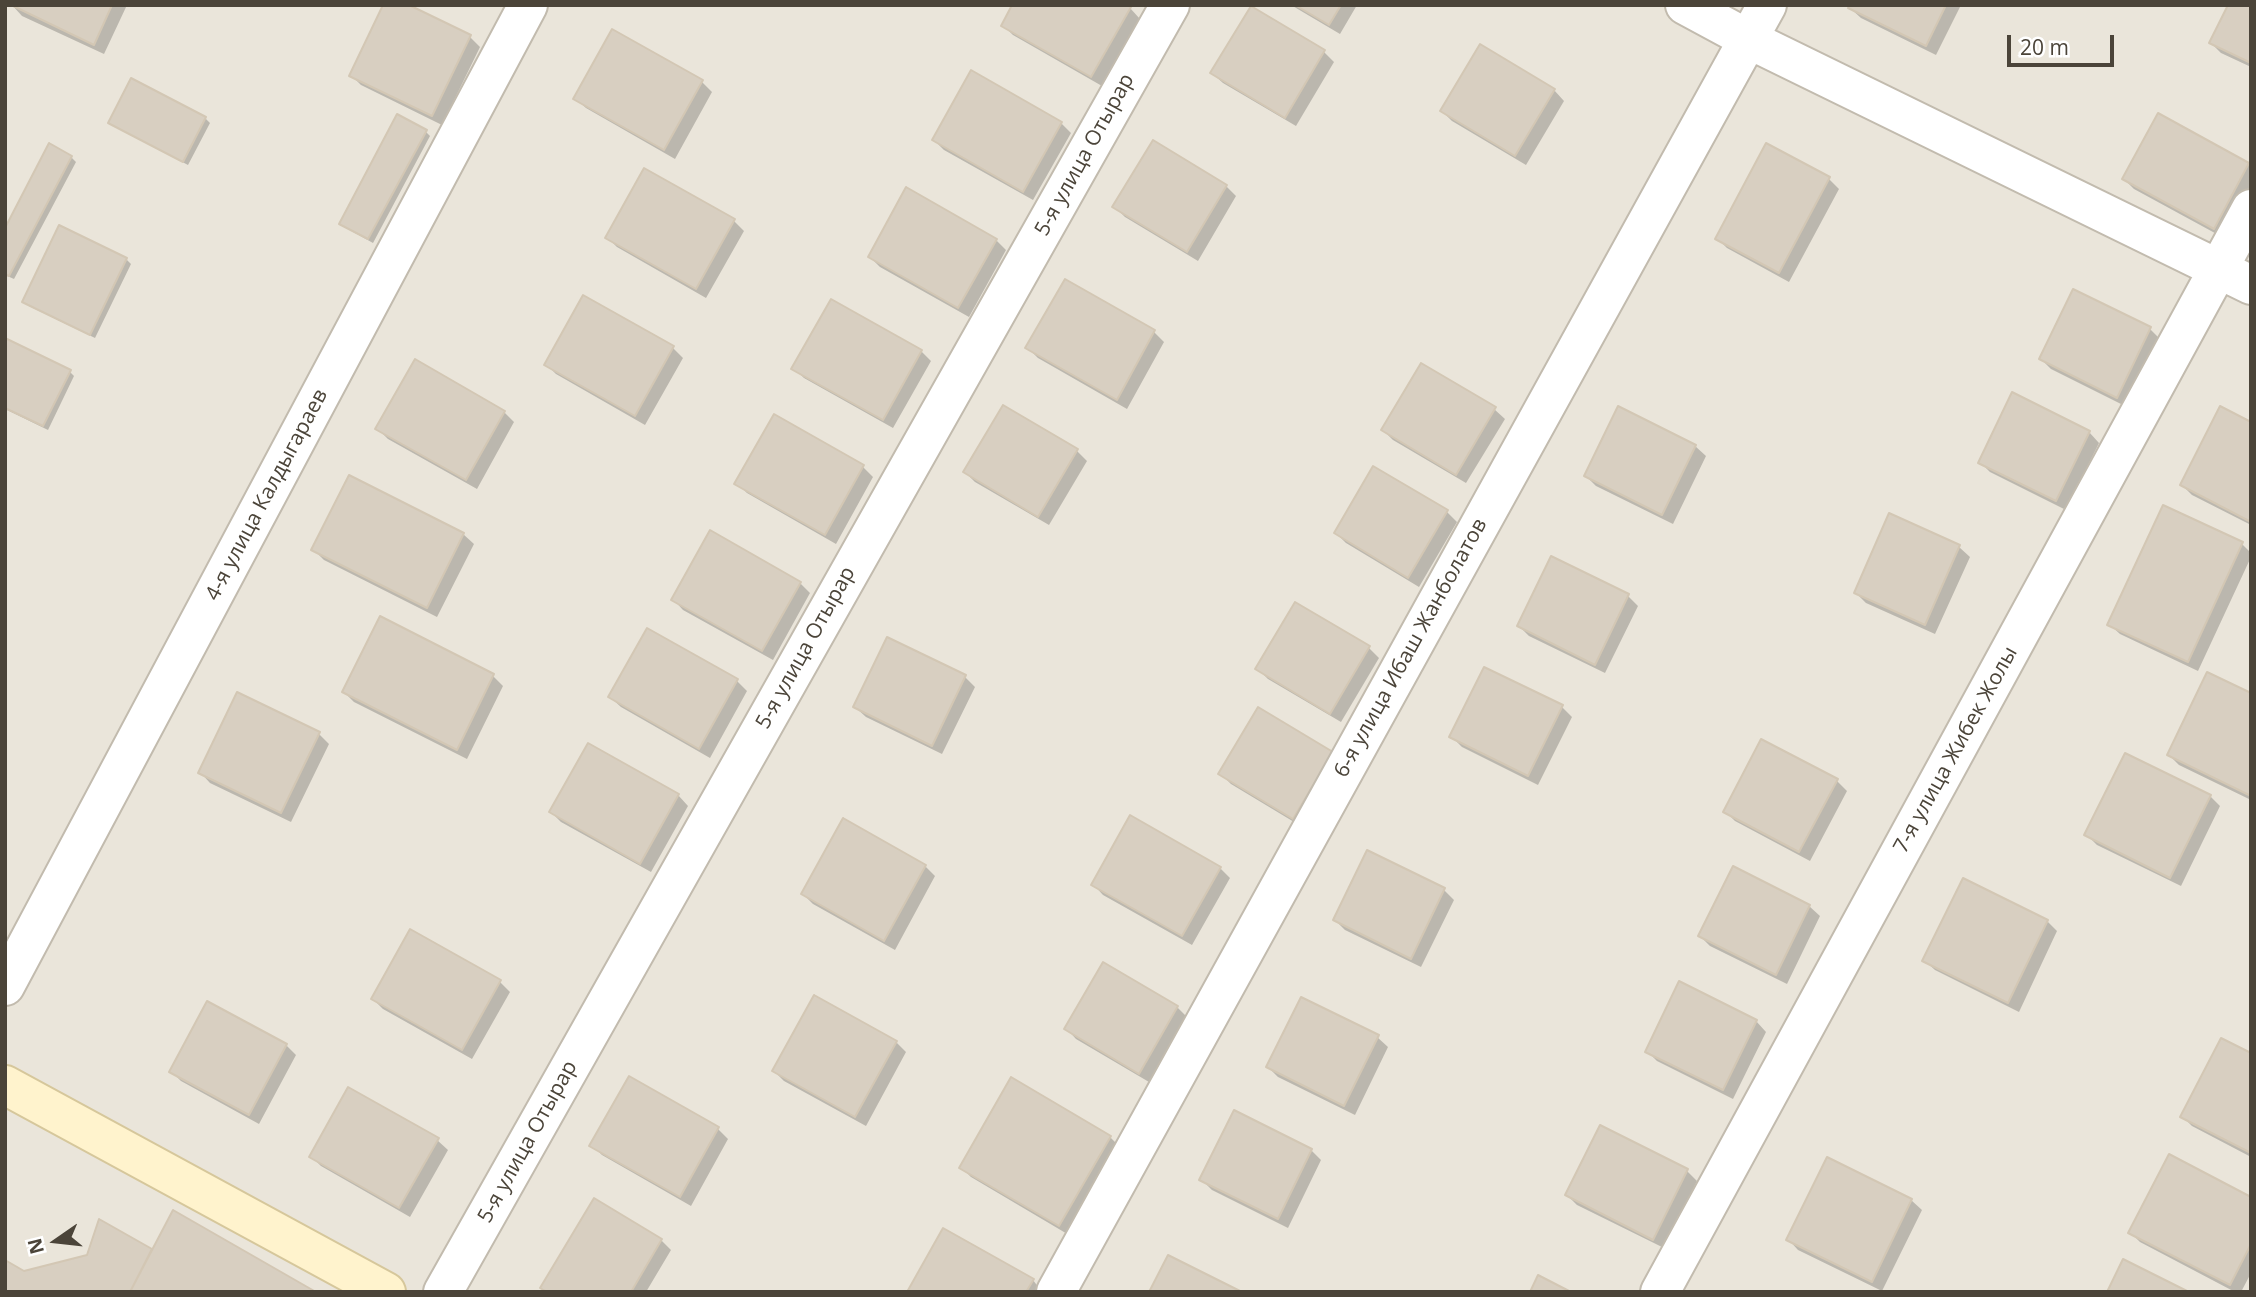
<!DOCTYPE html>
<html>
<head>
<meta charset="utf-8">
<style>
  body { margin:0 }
  #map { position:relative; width:2256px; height:1297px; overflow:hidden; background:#f6f3ec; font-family:"Open Sans",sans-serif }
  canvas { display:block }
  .frame { position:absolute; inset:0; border:7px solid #4b4439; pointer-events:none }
  .north { position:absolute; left:21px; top:1206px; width:70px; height:70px; -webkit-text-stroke:5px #fff; paint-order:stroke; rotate:256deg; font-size:19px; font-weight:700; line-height:28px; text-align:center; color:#4b4439 }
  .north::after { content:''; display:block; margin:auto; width:24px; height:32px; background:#4b4439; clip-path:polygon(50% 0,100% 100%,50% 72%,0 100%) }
  .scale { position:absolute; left:2007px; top:35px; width:107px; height:32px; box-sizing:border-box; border:4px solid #4b4439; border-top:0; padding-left:9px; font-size:21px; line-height:24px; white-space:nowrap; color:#4b4439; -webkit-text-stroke:5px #fff; paint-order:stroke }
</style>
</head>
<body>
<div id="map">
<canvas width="2256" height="1297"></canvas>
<div class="frame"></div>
<div class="north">N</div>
<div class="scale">20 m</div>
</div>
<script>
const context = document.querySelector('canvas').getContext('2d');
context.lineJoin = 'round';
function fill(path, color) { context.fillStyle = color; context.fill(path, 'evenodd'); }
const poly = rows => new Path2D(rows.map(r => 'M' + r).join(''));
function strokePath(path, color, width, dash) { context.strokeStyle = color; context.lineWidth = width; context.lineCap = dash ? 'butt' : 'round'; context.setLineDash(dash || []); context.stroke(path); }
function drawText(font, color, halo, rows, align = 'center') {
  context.font = font + ' "Open Sans",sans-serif'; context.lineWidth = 5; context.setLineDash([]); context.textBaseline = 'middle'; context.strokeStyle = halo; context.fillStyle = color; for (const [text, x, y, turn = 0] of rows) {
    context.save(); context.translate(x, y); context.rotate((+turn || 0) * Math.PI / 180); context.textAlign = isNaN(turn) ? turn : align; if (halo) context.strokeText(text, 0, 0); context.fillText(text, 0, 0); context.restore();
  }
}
const residential = poly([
  [5,5,2251,5,2251,1292,5,1292]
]);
const shadow = poly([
  [12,5,127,5,104,54,22,16],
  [1291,5,1357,5,1340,34],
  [1852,5,1961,5,1936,55,1861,18,1850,8],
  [2251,5,2251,67,2221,53,2211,43],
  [1130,8,1140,19,1102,86,1013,35,1003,25],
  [1251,8,1324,52,1334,62,1296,126,1223,83,1212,73],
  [613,31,702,82,712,92,675,159,586,108,575,98],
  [470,37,480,47,442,125,361,85,351,75],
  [1554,90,1564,101,1526,165,1452,121,1442,111],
  [205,118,210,123,188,165,115,127,110,123],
  [1061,123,1071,133,1033,200,944,150,934,140],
  [426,132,430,136,373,243,346,228,341,223],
  [71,157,76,162,14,279,5,275,5,232],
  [2248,164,2251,167,2251,188,2224,238,2134,189,2124,179],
  [1829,179,1839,189,1789,282,1727,248,1717,238],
  [1226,186,1236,196,1198,261,1125,217,1115,207],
  [734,221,744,231,706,298,617,247,607,237],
  [996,240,1006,250,969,317,880,267,870,257],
  [126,259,131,264,95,338,29,306,24,301],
  [1065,281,1154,332,1164,342,1127,409,1038,358,1028,348],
  [2074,291,2150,329,2160,339,2127,407,2051,369,2041,359],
  [5,340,70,372,74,376,48,430,5,409],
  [673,348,683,358,645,425,556,374,546,364],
  [921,351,931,361,893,428,804,378,794,368],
  [1494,409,1505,419,1466,483,1393,440,1383,430],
  [1619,409,1695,446,1706,456,1673,524,1596,486,1586,476],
  [504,412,514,422,477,489,388,439,378,429],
  [774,416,863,467,873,477,836,544,747,493,737,483],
  [2251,424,2251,525,2192,495,2182,485],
  [2089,432,2099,443,2066,510,1990,472,1980,462],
  [1077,451,1087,461,1049,525,975,482,965,472],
  [1374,468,1447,512,1457,522,1419,587,1346,543,1336,533],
  [350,477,463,534,474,544,437,617,324,560,314,550],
  [1890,516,1959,547,1970,557,1935,634,1866,603,1856,593],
  [2242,544,2251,553,2251,557,2198,671,2120,634,2109,624],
  [800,583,810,593,773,660,683,610,673,599],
  [1628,596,1638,606,1605,673,1529,636,1519,626],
  [1296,604,1369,648,1379,658,1341,722,1268,679,1258,669],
  [380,619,493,676,503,686,467,759,354,702,344,692],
  [648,630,737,681,747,691,710,758,621,707,610,697],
  [965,677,975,687,942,754,866,717,855,707],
  [238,694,319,734,329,744,291,822,210,783,200,772],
  [2251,695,2251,800,2179,765,2169,755],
  [1562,707,1572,717,1538,785,1462,747,1452,737],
  [1332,753,1304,828,1231,784,1221,774],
  [1837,781,1847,791,1810,861,1735,821,1725,811],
  [678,795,688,806,651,872,561,822,551,812],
  [2210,796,2220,806,2181,886,2097,845,2087,835],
  [1368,852,1444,890,1454,900,1421,967,1345,930,1335,920],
  [925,866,935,876,895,950,813,904,803,894],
  [1220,868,1230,878,1192,945,1103,895,1093,884],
  [1963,880,2047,921,2057,931,2019,1012,1935,970,1924,960],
  [1809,906,1820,916,1787,984,1710,946,1700,936],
  [1104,964,1177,1007,1187,1017,1149,1082,1076,1039,1066,1028],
  [500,982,510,992,472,1059,383,1009,373,999],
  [1756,1021,1766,1032,1733,1099,1657,1061,1647,1051],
  [1377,1037,1388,1047,1355,1115,1278,1077,1268,1067],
  [896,1042,906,1052,866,1126,784,1081,774,1071],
  [286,1045,296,1055,259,1124,181,1081,171,1071],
  [2251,1055,2251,1157,2192,1126,2182,1116],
  [629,1078,718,1129,728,1139,691,1206,602,1155,592,1145],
  [1110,1137,1120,1147,1069,1235,971,1177,961,1167],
  [437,1140,448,1150,410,1217,321,1166,311,1156],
  [1311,1150,1321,1160,1288,1228,1212,1190,1202,1180],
  [1687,1171,1697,1181,1664,1248,1577,1205,1567,1195],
  [2251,1199,2251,1273,2241,1292,2235,1292,2140,1242,2130,1232],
  [1911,1200,1922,1210,1882,1291,1798,1250,1788,1239],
  [661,1240,671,1250,646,1292,547,1292],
  [1033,1280,1042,1292,909,1292]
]);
const building = poly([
  [11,5,112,5,94,45,11,5],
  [383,5,409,5,471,35,432,116,349,76,383,5],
  [1012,5,1127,5,1131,7,1091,77,1001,26,1012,5],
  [1295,5,1341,5,1329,25,1295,5],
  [1850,5,1946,5,1926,46,1848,8,1850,5],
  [2228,5,2251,5,2251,63,2209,43,2228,5],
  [1251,6,1325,50,1285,118,1210,73,1251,6],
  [612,29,703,80,664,150,573,99,612,29],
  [1480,44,1555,89,1515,156,1440,111,1480,44],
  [971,70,1062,122,1023,192,932,140,971,70],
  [131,78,206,117,183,162,108,123,131,78],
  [2158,113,2249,163,2214,229,2122,179,2158,113],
  [397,114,427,130,368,239,339,224,397,114],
  [1153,140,1227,185,1187,252,1112,207,1153,140],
  [49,143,72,156,9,276,5,274,5,228,49,143],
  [1766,143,1830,177,1779,273,1715,239,1766,143],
  [644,168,735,219,696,289,605,238,644,168],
  [906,187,997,239,958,308,868,257,906,187],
  [59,225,127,258,90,335,22,302,59,225],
  [1065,279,1155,330,1117,400,1025,348,1065,279],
  [2073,289,2151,327,2117,398,2039,359,2073,289],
  [583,295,674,346,635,416,544,365,583,295],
  [831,299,922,350,883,420,791,369,831,299],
  [5,338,71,370,43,426,5,408,5,338],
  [415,359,505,411,466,480,375,429,415,359],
  [1421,363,1496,407,1456,475,1381,430,1421,363],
  [2012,392,2090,431,2056,501,1978,463,2012,392],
  [1003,405,1078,449,1038,517,963,472,1003,405],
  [1618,406,1696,445,1662,515,1584,476,1618,406],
  [2220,406,2251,422,2251,522,2180,485,2220,406],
  [774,414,864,465,825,535,734,484,774,414],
  [1373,466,1448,510,1408,578,1334,533,1373,466],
  [349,475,464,533,427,608,311,550,349,475],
  [2163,505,2243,542,2188,662,2107,625,2163,505],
  [1889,513,1960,545,1925,625,1854,593,1889,513],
  [710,530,801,582,762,651,671,600,710,530],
  [1551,556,1629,594,1595,665,1517,626,1551,556],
  [1295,602,1370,646,1330,714,1255,669,1295,602],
  [380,616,494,674,457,750,342,692,380,616],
  [647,628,738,679,699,749,608,697,647,628],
  [887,637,966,675,932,746,853,707,887,637],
  [1484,667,1563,705,1528,776,1449,737,1484,667],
  [2207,672,2251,693,2251,796,2167,755,2207,672],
  [237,692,320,732,281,813,198,773,237,692],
  [1258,707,1333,752,1293,819,1218,774,1258,707],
  [1761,739,1838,779,1799,852,1723,812,1761,739],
  [588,743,679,794,640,864,549,812,588,743],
  [2125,753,2211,795,2170,878,2084,835,2125,753],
  [1130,815,1221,867,1182,936,1091,885,1130,815],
  [843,818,926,865,884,941,801,894,843,818],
  [1367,850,1445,888,1411,959,1333,920,1367,850],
  [1733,866,1810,905,1776,975,1698,936,1733,866],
  [1963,878,2048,920,2008,1003,1922,961,1963,878],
  [410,929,501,980,462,1050,371,999,410,929],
  [1103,962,1178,1006,1139,1074,1064,1029,1103,962],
  [1679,981,1757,1020,1723,1090,1645,1052,1679,981],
  [814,995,897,1041,855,1117,772,1071,814,995],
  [1301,997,1379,1035,1344,1106,1266,1067,1301,997],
  [207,1001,287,1044,249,1115,169,1072,207,1001],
  [2221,1038,2251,1053,2251,1153,2180,1117,2221,1038],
  [629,1076,719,1127,680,1197,589,1146,629,1076],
  [1011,1077,1111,1136,1059,1226,959,1168,1011,1077],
  [348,1087,439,1138,399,1208,309,1157,348,1087],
  [1234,1110,1312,1149,1278,1219,1199,1180,1234,1110],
  [1600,1125,1688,1169,1653,1240,1565,1195,1600,1125],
  [2169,1154,2251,1197,2251,1244,2230,1285,2128,1233,2169,1154],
  [1827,1157,1912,1199,1872,1282,1786,1240,1827,1157],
  [594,1198,662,1239,631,1292,547,1292,540,1288,594,1198],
  [173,1210,316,1292,130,1292,173,1210],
  [99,1219,152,1249,130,1292,5,1292,5,1260,24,1271,87,1255,99,1219],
  [943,1228,1034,1279,1026,1292,907,1292,943,1228],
  [1168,1255,1242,1292,1149,1292,1168,1255],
  [2123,1259,2189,1292,2107,1292,2123,1259],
  [1538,1275,1571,1292,1530,1292,1538,1275]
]);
const street = poly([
  [1685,5,1748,39,2251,285],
  [5,986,528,5],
  [443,1292,1170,5],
  [1056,1292,1767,5],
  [1660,1292,2251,209]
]);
const secondary = poly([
  [5,1085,386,1292]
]);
const streetNames = [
  ["5-я улица Отырар",1085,155,-61],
  ["4-я улица Калдыгараев",267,495,-62],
  ["5-я улица Отырар",806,648,-61],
  ["6-я улица Ибаш Жанболатов",1411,648,-61],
  ["7-я улица Жибек Жолы",1956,750,-61],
  ["5-я улица Отырар",528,1142,-61]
];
fill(residential, '#eae5da');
fill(shadow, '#0003');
fill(building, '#d8cfc1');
strokePath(building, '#d3c7b4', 2);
strokePath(street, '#c2bbae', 42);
strokePath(secondary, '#d6c79b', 42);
strokePath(street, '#fff', 38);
strokePath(secondary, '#fff3cd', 38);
drawText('21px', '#4b4439', '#fff', streetNames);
</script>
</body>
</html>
